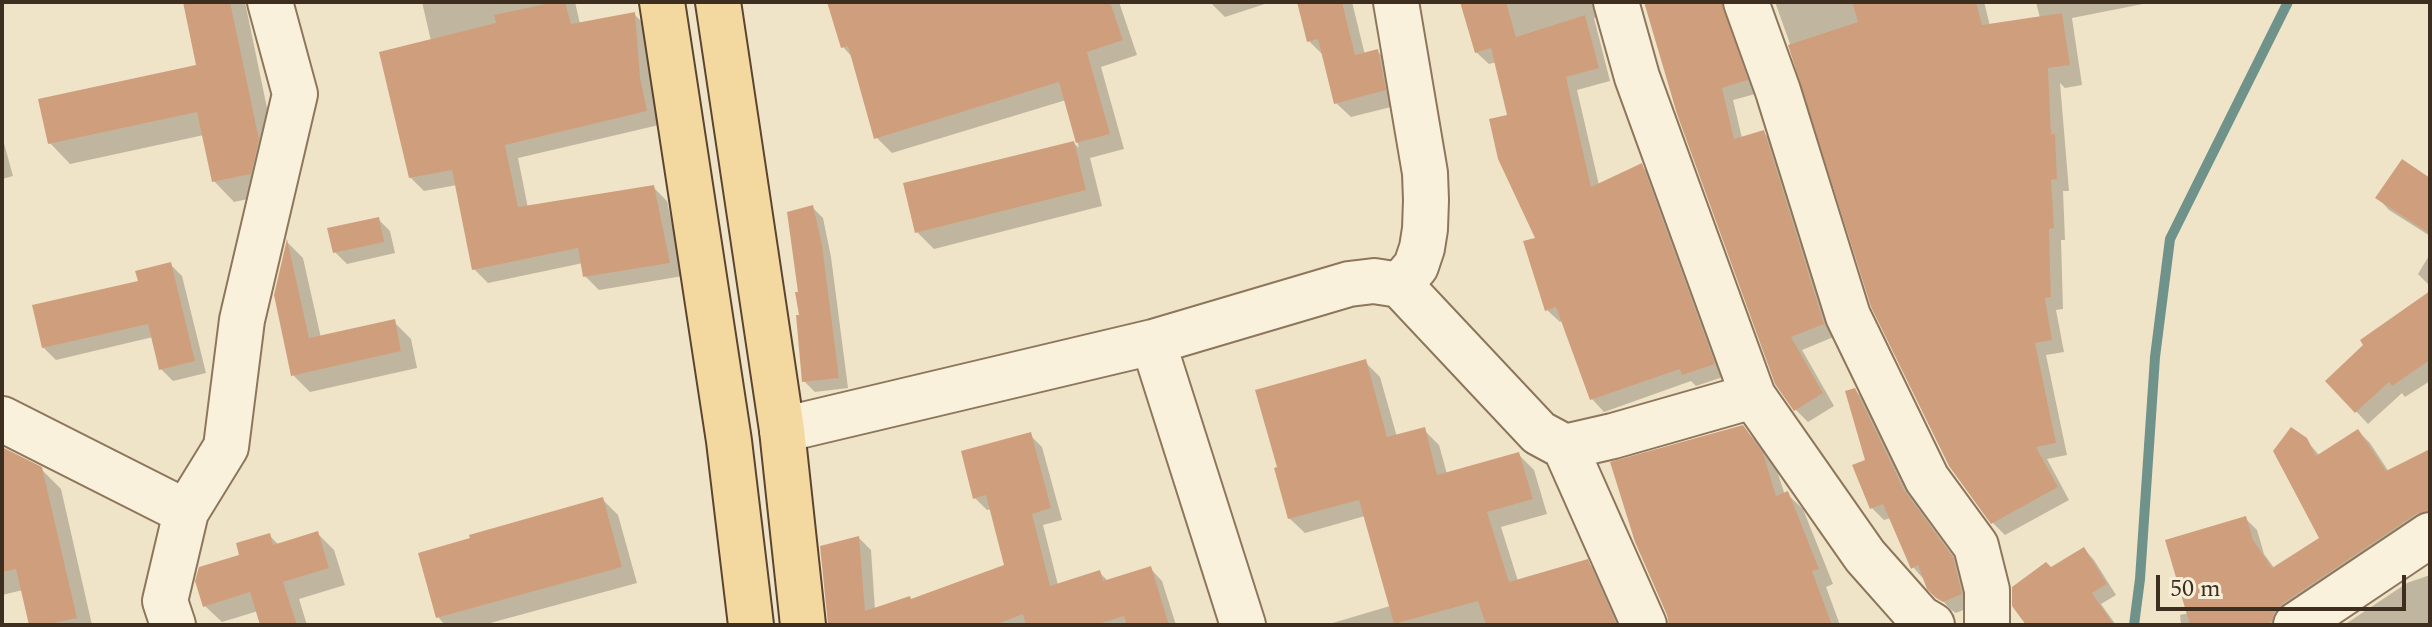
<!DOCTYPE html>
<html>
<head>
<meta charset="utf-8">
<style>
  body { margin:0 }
  #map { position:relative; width:2432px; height:627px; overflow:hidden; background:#f0e4c8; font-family:Spectral,serif }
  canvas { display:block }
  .frame { position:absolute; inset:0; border:4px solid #3d2e20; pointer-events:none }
  .scale { position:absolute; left:2156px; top:575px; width:250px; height:36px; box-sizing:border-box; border:4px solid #3d2e20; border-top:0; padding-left:10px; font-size:24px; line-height:28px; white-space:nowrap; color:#3d2e20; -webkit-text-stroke:6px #f7eed8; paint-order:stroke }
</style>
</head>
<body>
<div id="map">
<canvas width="2432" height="627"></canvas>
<div class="frame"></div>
<div class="scale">50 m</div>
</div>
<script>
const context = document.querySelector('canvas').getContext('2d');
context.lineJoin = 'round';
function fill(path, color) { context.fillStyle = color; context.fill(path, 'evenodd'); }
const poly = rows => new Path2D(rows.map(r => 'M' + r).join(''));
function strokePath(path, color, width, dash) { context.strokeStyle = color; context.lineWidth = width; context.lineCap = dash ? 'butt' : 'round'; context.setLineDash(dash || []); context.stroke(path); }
const shadow = poly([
  [185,2,245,2,278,161,271,194,234,202,214,181,204,135,70,164,50,143,199,67],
  [422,2,575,2,580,24,634,14,648,28,653,92,659,125,518,158,528,208,653,187,667,201,683,276,599,290,585,276,583,263,488,283,474,269,457,185,424,191,410,177,431,41],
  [829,2,1119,2,1137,55,1101,67,1124,149,1090,158,1102,206,934,249,917,232,1074,143,1079,148,1066,100,892,153,876,137,853,58,843,47],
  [1210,2,1271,2,1225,17],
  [1299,2,1352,2,1365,55,1378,52,1393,66,1399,105,1351,117,1336,103,1324,56,1309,41],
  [1462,2,1607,2,1604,15,1594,18,1610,81,1577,90,1599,185,1641,166,1654,178,1726,376,1696,386,1691,381,1604,412,1592,399,1563,321,1560,322,1547,310,1538,239,1497,62,1489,64,1476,52],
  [1646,2,1737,2,1759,93,1733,100,1742,138,1763,132,1776,145,1836,336,1802,350,1834,406,1808,422,1795,409],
  [1775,2,1984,2,1990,26,2040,18,2036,2,2153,2,2072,18,2082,85,2065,88,2060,83,2069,191,2063,191,2065,240,2061,240,2063,309,2056,310,2064,352,2046,355,2067,455,2047,459,2069,500,2005,535,1992,522,1804,83],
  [2,136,13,176,2,179],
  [2430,180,2430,236,2389,210,2378,198],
  [813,208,823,218,831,257,848,388,815,392,804,381,800,294],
  [378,219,390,231,395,253,347,264,335,252],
  [288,243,303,258,321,338,394,322,411,339,417,368,310,392,293,375],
  [2430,254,2430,286,2418,274],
  [170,264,182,276,206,373,173,381,161,369,153,337,56,360,43,347],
  [2430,293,2430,381,2405,397,2402,393,2368,424,2328,381],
  [1365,362,1380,377,1397,437,1424,430,1439,445,1447,474,1518,454,1534,470,1547,514,1501,527,1518,581,1587,562,1602,577,1624,625,1326,625,1390,606,1365,516,1305,533,1289,518],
  [1855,390,1867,403,1916,504,1964,571,1973,606,1956,613,1951,610,1913,567,1891,518,1884,520,1872,508,1855,466,1868,461],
  [1742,427,1758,443,1777,471,1785,495,1787,494,1803,509,1833,584,1826,587,1840,625,1670,625],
  [2358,431,2370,443,2389,472,2430,451,2430,525,2285,625,2181,625,2180,615,2189,613,2245,518,2257,530,2264,554,2275,569,2322,539,2306,440,2320,456],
  [1030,435,1042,447,1062,520,1043,525,1058,585,1099,572,1108,581,1150,568,1162,581,1176,625,829,625,859,538,871,550,875,610,913,601,1006,567,992,509,987,510,975,498],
  [2,449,41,469,61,489,92,625,31,625,23,590,2,595],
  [602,499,618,515,637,583,483,625,445,625,438,617],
  [317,533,334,550,345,585,299,599,307,625,262,625,258,611,222,622,205,606,242,556,269,535,279,545],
  [2084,549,2094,560,2116,595,2101,604,2116,625,2028,625,2051,570],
  [2430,575,2430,622,2422,625,2344,625,2407,583]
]);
const stream = poly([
  [2134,625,2140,579,2155,357,2170,239,2288,2]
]);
const building = poly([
  [183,2,230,2,259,139,251,174,212,182,197,112,48,144,38,99,196,65],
  [555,2,565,2,571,24,635,12,640,77,647,111,505,145,518,207,654,185,670,263,583,277,578,248,472,270,452,170,409,178,379,52,496,23,494,15],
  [827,2,1110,2,1123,40,1087,52,1110,134,1076,143,1059,82,874,139,848,46,841,48],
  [1297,2,1342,2,1355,55,1378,49,1386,90,1334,104,1318,39,1307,42],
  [1460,2,1506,2,1516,37,1585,15,1599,68,1566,77,1591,187,1642,163,1715,364,1682,375,1680,369,1590,400,1556,307,1545,311,1523,241,1535,238,1498,159,1489,119,1507,115,1491,48,1475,53],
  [1644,2,1722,2,1748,80,1722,88,1734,139,1764,130,1824,324,1791,337,1823,393,1794,411,1775,384,1677,114],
  [1852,2,1976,2,1982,25,2062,13,2070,65,2048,68,2051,134,2055,134,2057,179,2051,180,2054,228,2049,229,2051,297,2045,298,2052,340,2035,343,2056,443,2036,447,2058,487,1991,524,1949,466,1871,307,1788,45,1858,22],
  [1074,141,1086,190,915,233,903,183],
  [2402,159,2430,178,2430,234,2375,198],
  [813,205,822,245,839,378,802,382,796,315,799,315,795,292,798,292,787,212],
  [379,217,384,242,333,253,327,228],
  [287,239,309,338,395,319,401,351,291,376,274,295],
  [171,262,195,361,159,370,148,324,42,348,32,305,138,281,135,271],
  [2430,291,2430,360,2392,386,2389,382,2355,413,2325,381,2363,345,2360,340],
  [1366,359,1387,437,1425,427,1437,475,1519,452,1533,499,1487,512,1509,582,1588,559,1617,625,1486,625,1478,601,1394,624,1359,500,1288,519,1274,468,1277,467,1255,390],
  [1855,388,1904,490,1953,557,1962,594,1943,602,1936,598,1927,589,1918,565,1911,569,1883,504,1870,509,1852,465,1865,460,1845,391],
  [1743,425,1763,453,1776,496,1788,491,1819,569,1812,571,1832,625,1669,625,1667,615,1635,542,1610,462],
  [2291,427,2307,438,2316,456,2358,429,2386,471,2430,449,2430,510,2416,514,2282,604,2274,613,2272,621,2266,625,2190,625,2165,540,2246,516,2253,540,2272,568,2319,538,2273,451],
  [1031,432,1051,508,1032,514,1050,586,1100,570,1103,581,1151,566,1169,625,1127,625,1124,616,1095,625,1026,625,1023,614,995,625,828,625,820,546,859,536,865,611,910,596,911,599,1004,565,986,495,973,499,961,451],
  [2,447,42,467,77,618,45,625,29,625,16,569,2,572],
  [603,497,622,567,436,618,418,553,470,538,469,535],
  [318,531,329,568,283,582,297,625,260,625,250,592,203,607,195,581,199,567,239,555,236,543,270,533,273,545],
  [2084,547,2107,584,2092,593,2114,625,2026,625,2012,606,2012,587,2046,562,2051,567]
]);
const minor = poly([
  [1396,2,1425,173,1426,200,1425,229,1422,248,1416,266,1400,285],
  [1616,2,1637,77,1753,396,1865,556,1920,618,1932,625],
  [1746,2,1778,91,1848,316,1927,479,1976,546,1987,590,1987,625],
  [1153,342,1243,625],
  [2,419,186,512],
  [782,430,1153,342,1349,284,1374,281,1400,285,1539,433,1565,447,1613,436,1753,396],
  [1565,447,1644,625],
  [173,625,165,601,186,512,226,447,242,320,295,94,270,2],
  [2296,625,2430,535]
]);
const major = poly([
  [662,2,729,441,751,625],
  [718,2,782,430,803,625]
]);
fill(shadow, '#0003');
strokePath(stream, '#6f938a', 10);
fill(building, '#cf9f7d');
strokePath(minor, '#8d765c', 48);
strokePath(major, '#5b4430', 48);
strokePath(minor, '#faf1dc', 44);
strokePath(major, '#f3d9a0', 44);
</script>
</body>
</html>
